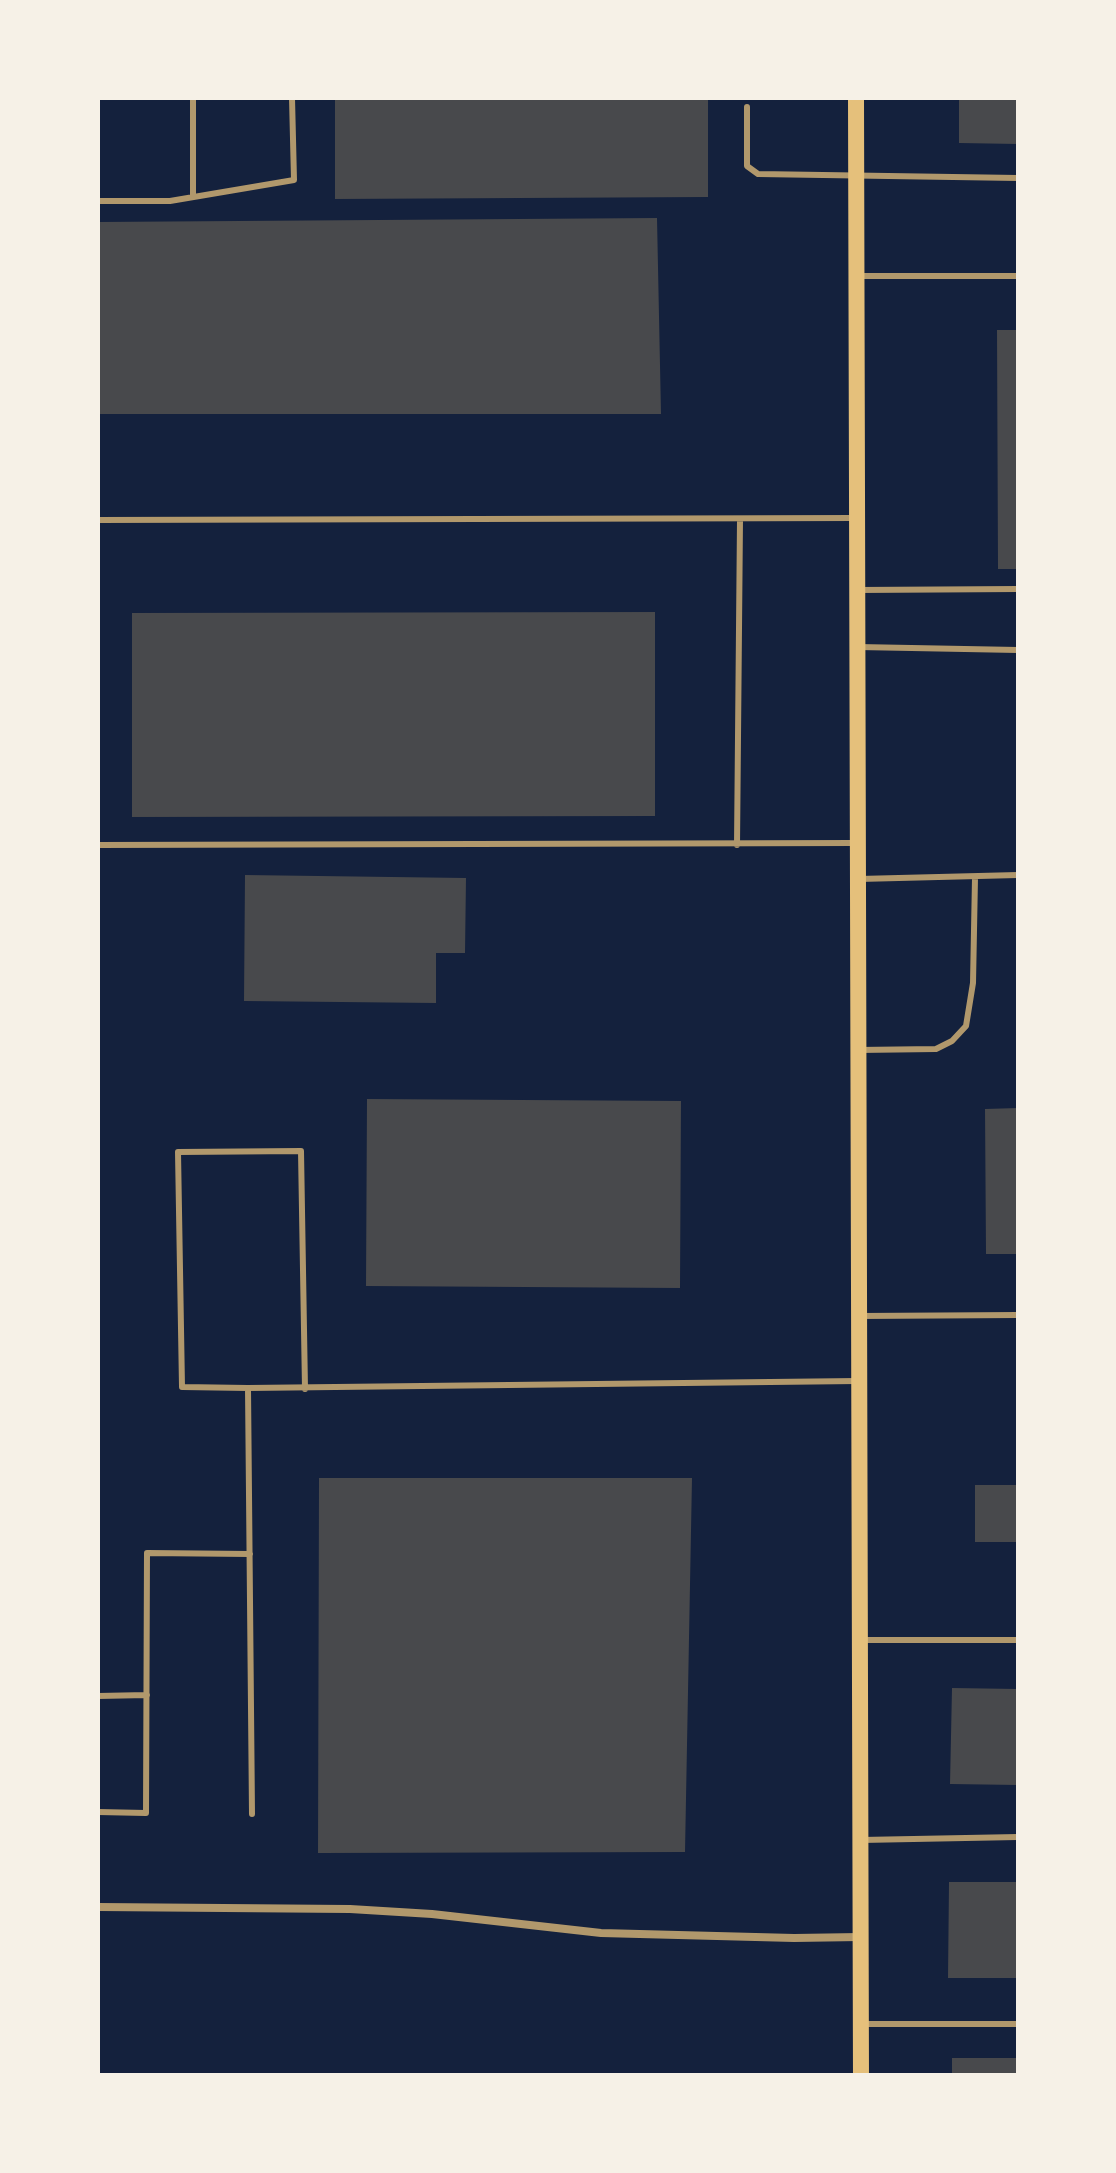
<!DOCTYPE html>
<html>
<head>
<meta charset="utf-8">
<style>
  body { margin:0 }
  #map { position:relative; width:1116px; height:2173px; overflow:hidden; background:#14213d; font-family:Montserrat,sans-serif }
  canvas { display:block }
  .frame { position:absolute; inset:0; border:100px solid #f6f1e7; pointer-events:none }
</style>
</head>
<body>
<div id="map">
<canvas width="1116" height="2173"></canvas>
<div class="frame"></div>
</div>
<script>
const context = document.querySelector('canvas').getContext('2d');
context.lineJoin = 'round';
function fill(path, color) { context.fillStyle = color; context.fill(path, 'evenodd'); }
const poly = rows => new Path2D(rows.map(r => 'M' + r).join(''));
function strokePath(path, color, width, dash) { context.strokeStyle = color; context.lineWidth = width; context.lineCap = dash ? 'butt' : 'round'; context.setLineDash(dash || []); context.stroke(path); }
const building = poly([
  [335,98,708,98,708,197,335,199],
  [959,98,1018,98,1018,144,959,143],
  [657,218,661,414,98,414,98,222],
  [997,330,1018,330,1018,569,998,569],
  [655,612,655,816,132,817,132,613],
  [245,875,466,878,465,953,436,953,436,1003,244,1001],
  [367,1099,681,1101,680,1288,366,1286],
  [1018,1108,1018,1254,986,1254,985,1109],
  [319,1478,692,1478,685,1852,318,1853],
  [975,1485,1018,1485,1018,1542,975,1542],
  [952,1688,1018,1689,1018,1785,950,1784],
  [949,1882,1018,1882,1018,1978,948,1978],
  [952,2058,1018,2058,1018,2075,952,2075]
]);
const service = poly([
  [193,98,193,197],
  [747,107,747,166,758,174,1018,178],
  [98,201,170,201,294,180,292,98],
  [860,276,1018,276],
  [98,520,854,518],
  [858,590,1018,589],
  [858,647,1018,650],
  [98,845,854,843],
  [737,845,740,520],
  [859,879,1018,875],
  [858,1050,936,1049,952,1041,966,1026,973,983,975,878],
  [860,1316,1018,1315],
  [248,1388,182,1387,178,1152,301,1151,305,1389],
  [862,1640,1018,1640],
  [98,1696,147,1695],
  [98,1812,146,1813,147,1553,250,1554],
  [252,1814,248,1388,857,1381],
  [861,1840,1018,1837],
  [862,2024,1018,2024]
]);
const minor = poly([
  [98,1907,350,1909,432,1914,601,1933,794,1938,860,1937]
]);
const secondary = poly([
  [856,98,861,2075]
]);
fill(building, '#48494c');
strokePath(service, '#b1986c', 6);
strokePath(minor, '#b1986c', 8);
strokePath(secondary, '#e5c07b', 16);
</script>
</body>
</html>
